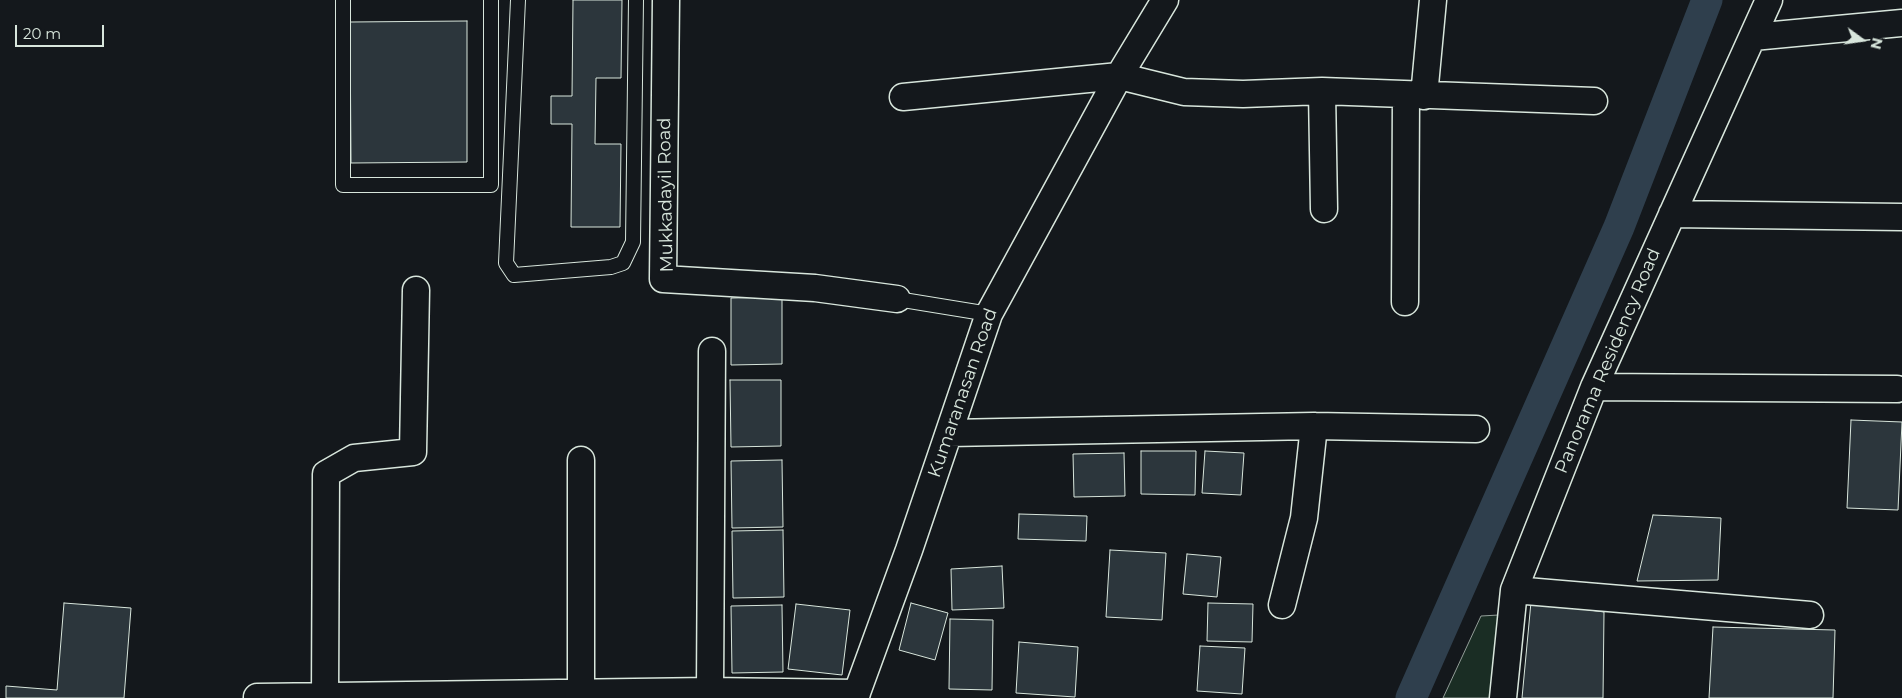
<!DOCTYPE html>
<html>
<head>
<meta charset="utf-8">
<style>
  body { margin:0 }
  #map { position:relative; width:1902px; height:698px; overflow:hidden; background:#14181c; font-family:Montserrat,sans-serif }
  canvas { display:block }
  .north { position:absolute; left:1837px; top:15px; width:50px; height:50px; -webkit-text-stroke:4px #14181c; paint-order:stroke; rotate:104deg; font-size:14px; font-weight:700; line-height:20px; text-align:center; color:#d8e6dc }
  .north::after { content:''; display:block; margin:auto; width:18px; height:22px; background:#d8e6dc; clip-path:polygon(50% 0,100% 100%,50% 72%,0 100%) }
  .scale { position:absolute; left:15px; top:25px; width:89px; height:22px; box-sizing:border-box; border:2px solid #d8e6dc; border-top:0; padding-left:6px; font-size:15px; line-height:18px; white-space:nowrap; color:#d8e6dc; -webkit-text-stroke:4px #14181c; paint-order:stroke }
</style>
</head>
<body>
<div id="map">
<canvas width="1902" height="698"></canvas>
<div class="north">N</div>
<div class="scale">20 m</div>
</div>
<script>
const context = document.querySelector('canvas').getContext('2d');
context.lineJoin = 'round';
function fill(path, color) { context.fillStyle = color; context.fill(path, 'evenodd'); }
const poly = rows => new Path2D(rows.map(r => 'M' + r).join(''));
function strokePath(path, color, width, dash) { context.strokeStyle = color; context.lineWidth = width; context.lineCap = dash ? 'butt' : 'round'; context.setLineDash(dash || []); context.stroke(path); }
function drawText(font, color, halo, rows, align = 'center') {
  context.font = font + ' Montserrat,sans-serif'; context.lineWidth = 4; context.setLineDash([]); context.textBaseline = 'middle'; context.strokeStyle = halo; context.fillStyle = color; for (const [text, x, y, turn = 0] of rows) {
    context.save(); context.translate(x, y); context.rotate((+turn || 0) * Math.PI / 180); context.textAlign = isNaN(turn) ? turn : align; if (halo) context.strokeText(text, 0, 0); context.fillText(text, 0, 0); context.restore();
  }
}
const green = poly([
  [1499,615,1491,698,1443,698,1481,616,1499,615]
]);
const canal = poly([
  [1411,698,1619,227,1707,0]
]);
const building = poly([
  [573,0,622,0,621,78,596,78,595,144,621,144,620,227,571,227,572,124,551,124,551,96,572,96,573,0],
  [467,21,467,162,351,163,350,22,467,21],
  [782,297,782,364,731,365,731,298,782,297],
  [730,380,781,380,781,446,731,447,730,380],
  [1851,420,1902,422,1898,510,1847,508,1851,420],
  [1141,451,1196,451,1195,495,1141,494,1141,451],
  [1205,451,1244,453,1241,495,1202,493,1205,451],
  [1124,453,1125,496,1074,497,1073,454,1124,453],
  [782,460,783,527,732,528,731,461,782,460],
  [1019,514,1087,516,1086,541,1018,539,1019,514],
  [1653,515,1721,518,1718,580,1637,581,1653,515],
  [783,530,784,597,733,598,732,531,783,530],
  [1110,550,1166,553,1162,620,1106,617,1110,550],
  [1187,554,1221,557,1217,597,1183,594,1187,554],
  [1002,566,1004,608,952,610,951,569,1002,566],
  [1531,602,1604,612,1603,698,1522,698,1531,602],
  [64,603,131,608,124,698,6,698,6,686,57,690,64,603],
  [911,603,948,613,935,660,899,650,911,603],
  [1208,603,1253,604,1252,642,1207,641,1208,603],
  [796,604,850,610,842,675,788,669,796,604],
  [782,605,783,672,732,673,731,606,782,605],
  [950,619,993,620,992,690,949,689,950,619],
  [1713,627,1835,630,1833,698,1709,698,1713,627],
  [1019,642,1078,647,1075,697,1016,693,1019,642],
  [1200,646,1245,648,1242,694,1197,691,1200,646]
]);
const lane = poly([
  [343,0,343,185,491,185,491,0],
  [518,0,506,263,514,275,611,267,623,263,633,242,636,0],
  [897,299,989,314]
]);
const street = poly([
  [666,0,663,279,815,288,897,299],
  [1753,37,1902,23],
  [1322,91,1324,209],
  [1424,96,1433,0],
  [903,97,1119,76,1184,92,1243,94,1322,91,1594,101],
  [1672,214,1902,217],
  [1405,302,1406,95],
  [1594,387,1897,389],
  [949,433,1314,426,1476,429],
  [1514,590,1810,615],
  [1282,605,1304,518,1314,426],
  [710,691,712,351],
  [581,693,581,460],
  [257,697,710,691,857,693],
  [325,698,326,474,354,458,413,452,416,290],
  [855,698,909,550,989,314,1119,76,1165,0],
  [1503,698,1514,590,1594,387,1769,0]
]);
const streetNames = [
  ["Mukkadayil Road",666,195,-91],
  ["Panorama Residency Road",1608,361,-67],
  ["Kumaranasan Road",963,393,-71]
];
fill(green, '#1a2d24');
strokePath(green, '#939e99', 1);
strokePath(canal, '#2f3f4d', 31);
fill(building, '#2c363c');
strokePath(building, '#d8e6dc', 1);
strokePath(lane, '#d8e6dc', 16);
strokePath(street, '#d8e6dc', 29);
strokePath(lane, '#14181c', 14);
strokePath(street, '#14181c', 26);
drawText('18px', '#d8e6dc', '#14181c', streetNames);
</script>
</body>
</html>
